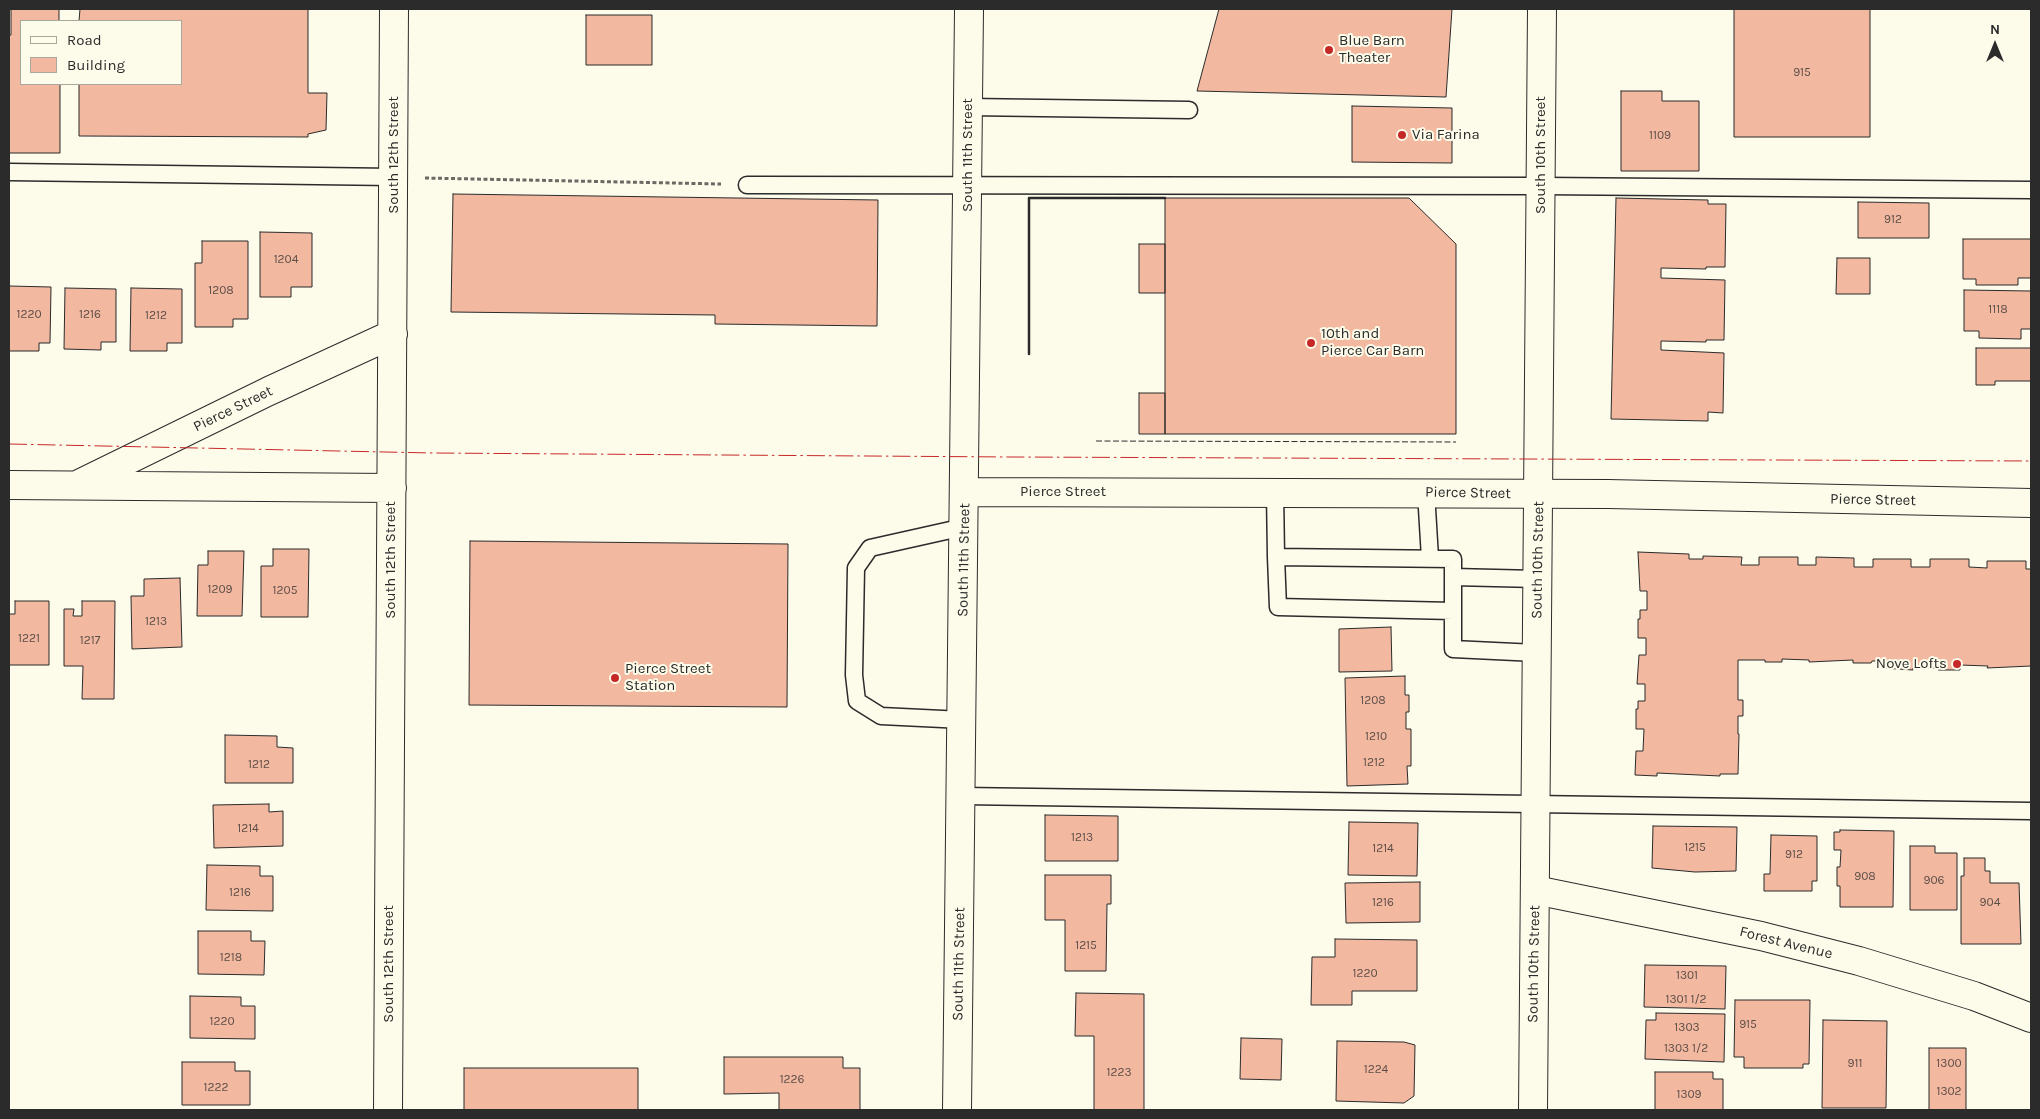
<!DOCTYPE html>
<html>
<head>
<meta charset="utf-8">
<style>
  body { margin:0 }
  #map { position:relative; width:2040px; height:1119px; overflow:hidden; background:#fdfbea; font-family:Karla,sans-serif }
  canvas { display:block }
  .frame { position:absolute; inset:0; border:10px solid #2b2b2b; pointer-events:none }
  .legend { position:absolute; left:20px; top:20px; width:162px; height:65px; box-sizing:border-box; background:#fdfbea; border:1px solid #a9a89e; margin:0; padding:6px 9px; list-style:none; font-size:15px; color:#2b2b2b }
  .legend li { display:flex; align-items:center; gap:10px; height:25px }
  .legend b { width:25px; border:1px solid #a9a89e }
  .north { position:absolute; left:1970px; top:20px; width:50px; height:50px; -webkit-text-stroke:4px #fdfbea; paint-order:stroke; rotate:0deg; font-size:14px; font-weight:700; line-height:20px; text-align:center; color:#2b2b2b }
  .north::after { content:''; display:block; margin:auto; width:18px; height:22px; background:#2b2b2b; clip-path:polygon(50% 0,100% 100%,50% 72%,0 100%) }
</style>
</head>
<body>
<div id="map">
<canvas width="2040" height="1119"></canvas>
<div class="frame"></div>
<ul class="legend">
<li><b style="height:6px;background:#fdfbea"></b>Road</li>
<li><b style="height:14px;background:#f2b8a0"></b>Building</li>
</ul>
<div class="north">N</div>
</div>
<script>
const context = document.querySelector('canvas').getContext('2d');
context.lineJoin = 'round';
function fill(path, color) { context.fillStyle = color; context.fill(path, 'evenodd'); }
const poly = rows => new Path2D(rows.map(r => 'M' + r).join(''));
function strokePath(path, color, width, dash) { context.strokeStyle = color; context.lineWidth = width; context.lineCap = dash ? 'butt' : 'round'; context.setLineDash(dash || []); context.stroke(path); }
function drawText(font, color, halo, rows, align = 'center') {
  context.font = font + ' Karla,sans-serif'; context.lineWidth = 4; context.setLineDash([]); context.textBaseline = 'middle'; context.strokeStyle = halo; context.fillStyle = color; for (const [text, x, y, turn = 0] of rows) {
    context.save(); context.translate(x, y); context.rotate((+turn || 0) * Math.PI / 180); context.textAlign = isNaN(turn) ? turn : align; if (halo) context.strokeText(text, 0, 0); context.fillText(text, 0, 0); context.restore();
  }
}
const building = poly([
  [11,9,59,9,59,21,21,21,21,84,60,84,60,153,9,153,9,35,11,35,11,9],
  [80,9,308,9,308,93,327,93,326,130,308,134,308,137,79,136,79,84,181,84,181,21,79,21,80,9],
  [1219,9,1452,9,1446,97,1197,91,1219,9],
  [1734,9,1870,9,1870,137,1734,137,1734,9],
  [586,15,652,15,652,65,586,65,586,15],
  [1621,91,1662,91,1662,101,1699,101,1699,171,1621,171,1621,91],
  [1352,106,1452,108,1452,163,1352,162,1352,106],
  [453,194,878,200,877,326,715,324,715,315,451,312,453,194],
  [1165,198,1409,198,1456,244,1456,434,1165,434,1165,198],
  [1616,198,1708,200,1708,204,1726,204,1725,267,1706,267,1706,269,1661,268,1661,278,1725,280,1724,340,1706,340,1706,342,1661,341,1661,350,1724,353,1723,413,1708,412,1708,421,1611,419,1616,198],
  [1858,202,1929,203,1929,238,1858,238,1858,202],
  [260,232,312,233,312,287,291,287,291,297,260,297,260,232],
  [1963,239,2031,239,2031,278,2018,278,2018,285,1976,285,1976,279,1963,279,1963,239],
  [202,241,248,241,248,319,233,319,233,327,195,327,195,263,202,263,202,241],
  [1139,244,1165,244,1165,293,1139,293,1139,244],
  [1837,258,1870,258,1870,294,1836,294,1837,258],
  [9,286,51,287,50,343,39,343,39,351,9,351,9,286],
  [65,288,116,289,116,342,101,342,101,350,64,349,65,288],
  [131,288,182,289,182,343,167,343,167,351,130,351,131,288],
  [1964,290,2031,291,2031,329,2021,329,2021,339,1979,338,1979,331,1964,331,1964,290],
  [1976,348,2031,348,2031,381,1995,381,1995,385,1976,385,1976,348],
  [1139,393,1165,393,1165,434,1139,434,1139,393],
  [470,541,788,544,787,707,469,705,470,541],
  [273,549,309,549,308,617,261,617,261,566,273,566,273,549],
  [208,551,244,551,242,616,197,616,198,565,208,565,208,551],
  [1638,552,1689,554,1689,559,1703,559,1703,556,1742,557,1741,565,1759,565,1759,557,1798,557,1798,565,1816,565,1816,557,1854,558,1854,567,1873,567,1873,559,1911,559,1911,567,1930,567,1930,559,1969,559,1969,567,1987,568,1987,561,2026,561,2026,569,2031,569,2031,666,1987,668,1988,666,1960,665,1960,670,1938,670,1938,668,1913,668,1913,670,1882,668,1882,661,1872,661,1871,663,1853,663,1853,660,1809,662,1809,660,1782,659,1782,662,1765,662,1765,660,1738,660,1738,700,1743,700,1743,716,1738,716,1738,734,1739,734,1738,774,1720,774,1720,776,1657,773,1657,776,1635,775,1636,751,1643,751,1644,729,1636,729,1636,709,1638,709,1638,701,1645,701,1645,684,1637,684,1639,655,1646,655,1646,638,1638,638,1638,619,1640,619,1640,610,1647,610,1647,591,1640,591,1638,552],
  [180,578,182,647,132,649,131,596,144,596,144,579,180,578],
  [15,601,49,601,49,665,9,665,9,614,15,614,15,601],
  [82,601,115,601,114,699,82,699,83,666,64,666,64,609,74,609,73,616,82,616,82,601],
  [1391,627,1392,671,1339,672,1339,629,1391,627],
  [1405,676,1405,695,1409,695,1409,712,1406,712,1406,729,1411,729,1411,766,1407,766,1408,784,1347,786,1345,678,1405,676],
  [225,735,277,736,277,747,293,748,293,783,225,783,225,735],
  [269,804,269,812,283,811,283,846,214,848,213,805,269,804],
  [1045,815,1118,816,1118,861,1045,861,1045,815],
  [1349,822,1418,823,1417,876,1348,875,1349,822],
  [1653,826,1737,827,1736,871,1695,872,1652,868,1653,826],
  [1840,830,1894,831,1893,907,1840,907,1840,886,1837,886,1837,867,1840,867,1841,850,1834,850,1834,832,1840,832,1840,830],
  [1771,835,1817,836,1817,881,1812,881,1812,891,1764,891,1764,874,1770,874,1771,835],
  [1910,846,1935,846,1935,853,1957,853,1957,910,1910,910,1910,846],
  [1964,858,1985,858,1985,871,1990,871,1990,883,2019,883,2021,944,1961,944,1961,876,1964,876,1964,858],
  [207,865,260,866,260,876,273,876,273,911,206,910,207,865],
  [1045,875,1111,875,1111,904,1107,904,1106,971,1065,971,1065,920,1045,920,1045,875],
  [1420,882,1420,922,1346,923,1345,883,1420,882],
  [198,931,251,931,251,941,265,941,264,975,198,974,198,931],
  [1335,939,1417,940,1417,991,1352,991,1352,1005,1311,1005,1312,957,1335,957,1335,939],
  [1645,965,1726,966,1725,1009,1644,1007,1645,965],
  [1076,993,1144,994,1144,1110,1094,1110,1094,1036,1075,1036,1076,993],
  [190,996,241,997,241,1006,255,1006,255,1039,190,1038,190,996],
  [1735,1000,1810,1000,1809,1064,1803,1064,1803,1068,1744,1068,1744,1057,1734,1057,1735,1000],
  [1656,1013,1725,1014,1724,1062,1645,1059,1646,1020,1656,1020,1656,1013],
  [1823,1020,1887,1021,1886,1108,1822,1108,1823,1020],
  [1241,1038,1282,1039,1281,1080,1240,1079,1241,1038],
  [1337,1041,1404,1042,1415,1045,1414,1096,1404,1103,1336,1101,1337,1041],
  [1929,1048,1966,1048,1966,1110,1929,1110,1929,1048],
  [724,1057,843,1057,843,1068,860,1068,860,1110,779,1110,779,1093,724,1094,724,1057],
  [182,1062,235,1062,235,1071,250,1071,250,1105,182,1105,182,1062],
  [464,1068,638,1068,638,1110,464,1110,464,1068],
  [1655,1072,1713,1072,1713,1079,1723,1079,1723,1110,1655,1110,1655,1072]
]);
const path = poly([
  [425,178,721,184]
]);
const lane = poly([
  [968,107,1189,110],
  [9,172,394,177],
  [747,185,1541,186,2031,190],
  [1275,492,1276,557,1278,607,1453,611,1453,559,1276,557],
  [1426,492,1430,558],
  [1453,577,1537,579],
  [1453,611,1453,649,1536,653],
  [963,720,881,716,857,701,854,675,856,568,870,548,964,527],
  [962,796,2031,811]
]);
const street = poly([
  [79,484,269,391,393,334],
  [9,485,392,488],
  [965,492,1608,494,2031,503],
  [1535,890,1761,936,1859,961,1974,996,2031,1018],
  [388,1110,394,9],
  [957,1110,969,9]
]);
const secondary = poly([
  [1533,1110,1542,9]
]);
const fence = poly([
  [1096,441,1456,442]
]);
const wall = poly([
  [1029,354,1029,198,1165,198]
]);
const power = poly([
  [9,444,432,453,1011,457,2031,461]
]);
const markers = [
  [1329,50,5,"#c62828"],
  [1402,135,5,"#c62828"],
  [1311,343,5,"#c62828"],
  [1957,664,5,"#c62828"],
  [615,678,5,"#c62828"]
];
const numberNames = [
  ["915",1802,73],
  ["1109",1660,136],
  ["912",1893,220],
  ["1204",286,260],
  ["1208",221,291],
  ["1118",1998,310],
  ["1220",29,315],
  ["1216",90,315],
  ["1212",156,316],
  ["1209",220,590],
  ["1205",285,591],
  ["1213",156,622],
  ["1221",29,639],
  ["1217",90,641],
  ["1208",1373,701],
  ["1210",1376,737],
  ["1212",1374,763],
  ["1212",259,765],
  ["1214",248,829],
  ["1213",1082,838],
  ["1215",1695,848],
  ["1214",1383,849],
  ["912",1794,855],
  ["908",1865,877],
  ["906",1934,881],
  ["1216",240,893],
  ["1216",1383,903],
  ["904",1990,903],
  ["1215",1086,946],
  ["1218",231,958],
  ["1220",1365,974],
  ["1301",1687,976],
  ["1301 1/2",1686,1000],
  ["1220",222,1022],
  ["915",1748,1025],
  ["1303",1687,1028],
  ["1303 1/2",1686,1049],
  ["911",1855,1064],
  ["1300",1949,1064],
  ["1224",1376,1070],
  ["1223",1119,1073],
  ["1226",792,1080],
  ["1222",216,1088],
  ["1302",1949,1092],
  ["1309",1689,1095]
];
const poiNames = [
  ["Blue Barn",1339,41],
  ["Theater",1339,58],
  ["Via Farina",1412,135],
  ["10th and",1321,334],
  ["Pierce Car Barn",1321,351],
  ["Nove Lofts",1947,664,"right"],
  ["Pierce Street",625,669],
  ["Station",625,686]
];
const streetNames = [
  ["South 12th Street",394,155,-90],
  ["South 11th Street",968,155,-90],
  ["South 10th Street",1541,155,-90],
  ["Pierce Street",233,409,-26],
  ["Pierce Street",1063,492],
  ["Pierce Street",1468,493,1],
  ["Pierce Street",1873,500,1],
  ["South 12th Street",391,560,-90],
  ["South 11th Street",964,560,-89],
  ["South 10th Street",1538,560,-89],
  ["Forest Avenue",1786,943,14],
  ["South 12th Street",389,964,-90],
  ["South 11th Street",959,964,-89],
  ["South 10th Street",1534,964,-89]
];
fill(building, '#f2b8a0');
strokePath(building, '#2b2b2b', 1);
strokePath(lane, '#2b2b2b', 19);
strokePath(street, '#2b2b2b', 30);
strokePath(secondary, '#2b2b2b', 30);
strokePath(path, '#6a6964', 3, [4, 2.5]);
strokePath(lane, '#fdfbea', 16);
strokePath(street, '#fdfbea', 28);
strokePath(secondary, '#fdfbea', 28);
strokePath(fence, '#2b2b2b', 1, [6, 2.5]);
strokePath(wall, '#2b2b2b', 2.5);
strokePath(power, '#c62828', 1, [18, 4, 2.5, 4]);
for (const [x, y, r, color] of markers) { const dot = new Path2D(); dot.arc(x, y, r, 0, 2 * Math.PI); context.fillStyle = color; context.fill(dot); strokePath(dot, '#fdfbea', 2); }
drawText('12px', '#5d4e48', null, numberNames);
drawText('15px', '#2b2b2b', '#fdfbea', poiNames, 'left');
drawText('15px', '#2b2b2b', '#fdfbea', streetNames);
</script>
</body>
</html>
